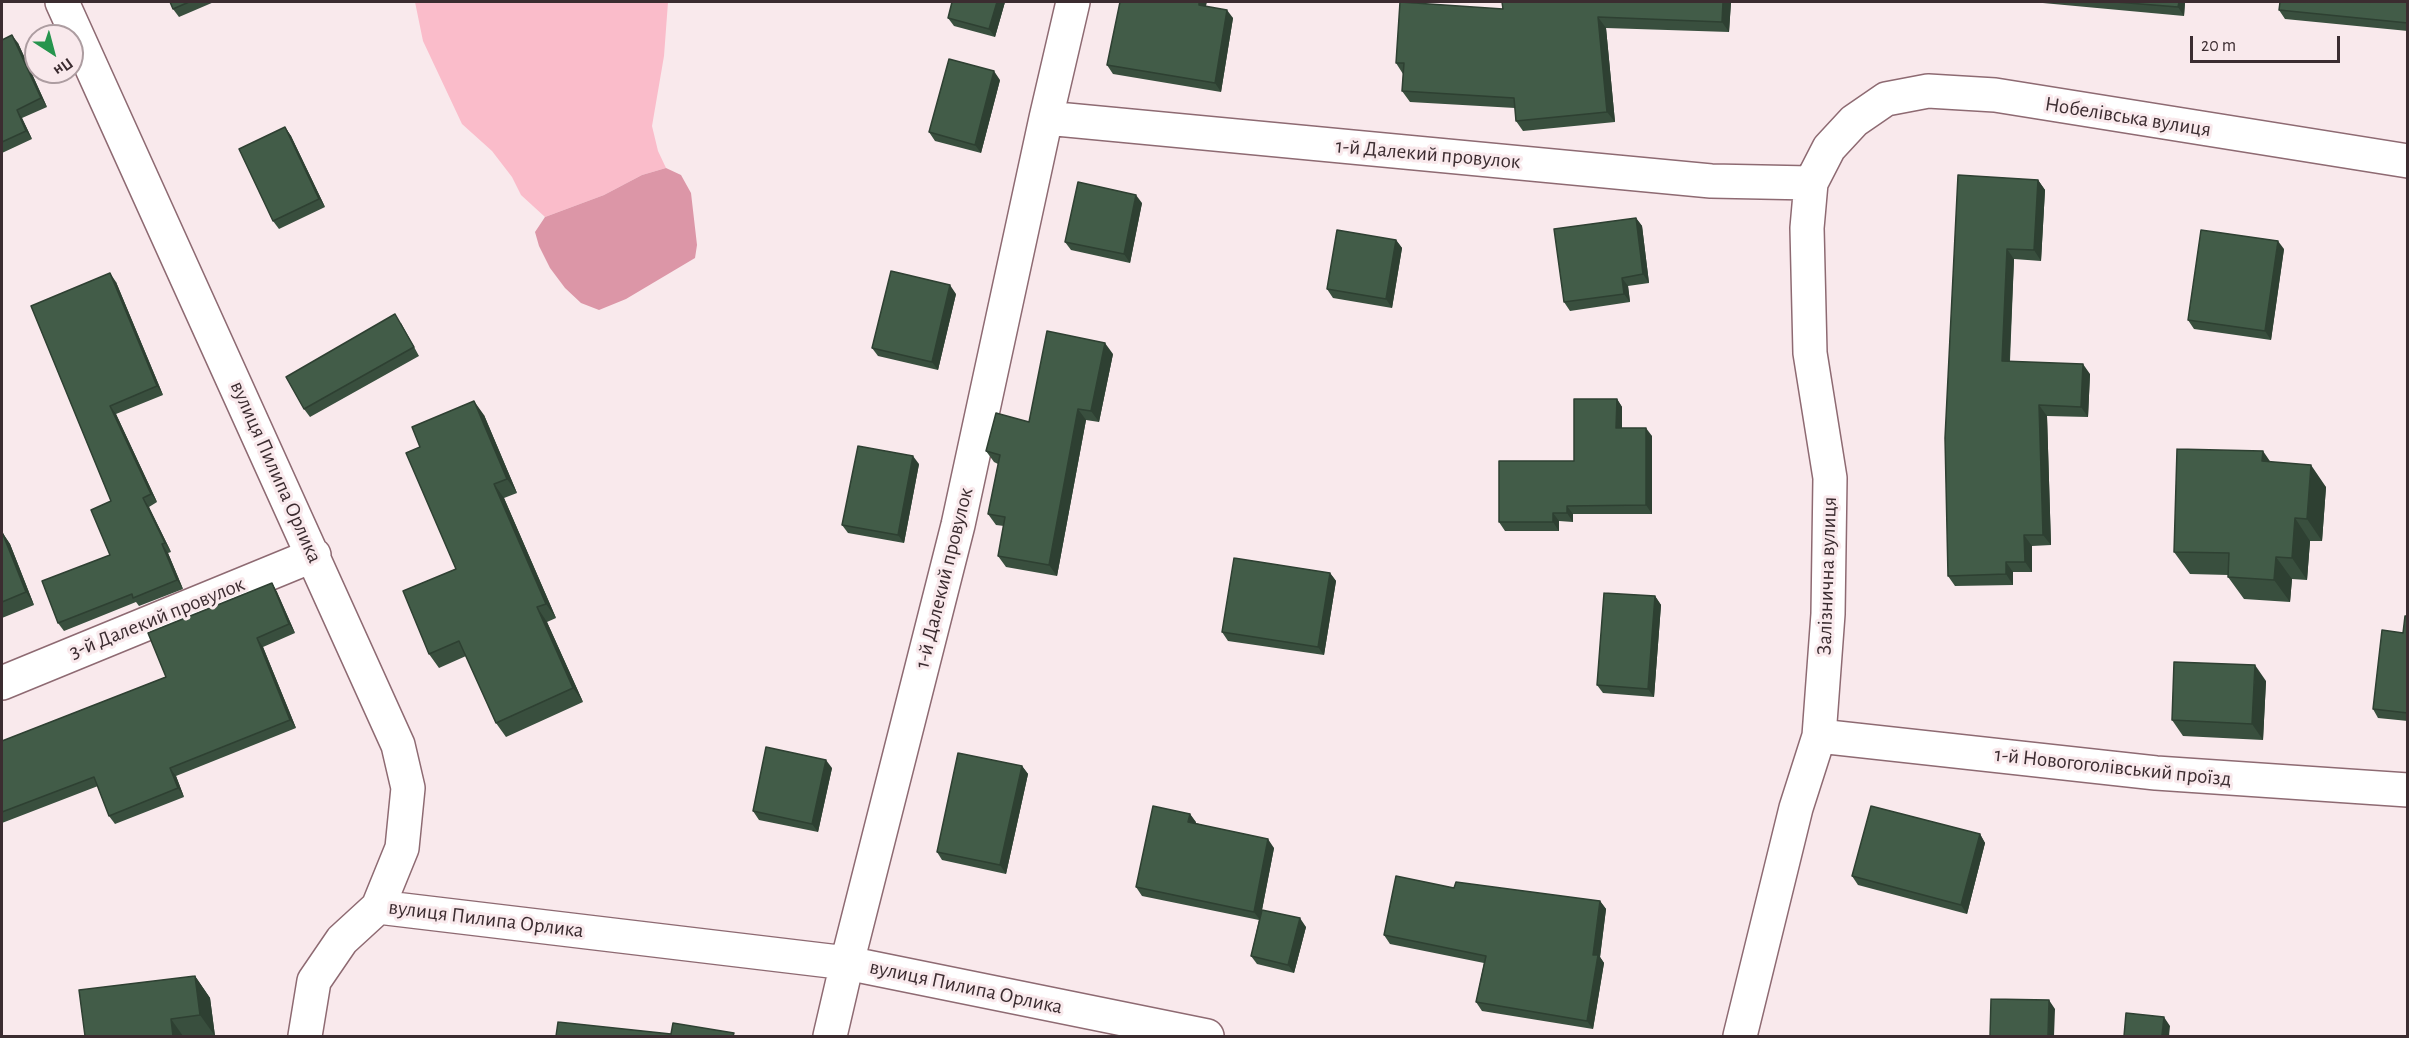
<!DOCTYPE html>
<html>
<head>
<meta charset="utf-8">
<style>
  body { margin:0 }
  #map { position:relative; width:2409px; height:1038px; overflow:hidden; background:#f9e9ec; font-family:"Alegreya Sans",sans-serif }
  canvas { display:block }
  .frame { position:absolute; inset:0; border:3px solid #3b2c30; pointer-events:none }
  .north { position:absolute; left:24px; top:24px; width:60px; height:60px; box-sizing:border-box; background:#f9e9ec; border:2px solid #ad9da1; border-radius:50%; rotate:144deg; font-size:16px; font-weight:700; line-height:24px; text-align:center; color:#3b2c30 }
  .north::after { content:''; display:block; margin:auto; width:21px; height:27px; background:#26944d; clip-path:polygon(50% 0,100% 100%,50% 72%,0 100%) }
  .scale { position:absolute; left:2190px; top:36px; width:150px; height:27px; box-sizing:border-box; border:3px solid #3b2c30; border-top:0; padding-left:8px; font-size:18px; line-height:21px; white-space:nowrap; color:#3b2c30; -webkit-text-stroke:4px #f9e9ec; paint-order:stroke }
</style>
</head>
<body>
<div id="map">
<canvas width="2409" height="1038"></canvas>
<div class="frame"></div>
<div class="north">Пн</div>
<div class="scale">20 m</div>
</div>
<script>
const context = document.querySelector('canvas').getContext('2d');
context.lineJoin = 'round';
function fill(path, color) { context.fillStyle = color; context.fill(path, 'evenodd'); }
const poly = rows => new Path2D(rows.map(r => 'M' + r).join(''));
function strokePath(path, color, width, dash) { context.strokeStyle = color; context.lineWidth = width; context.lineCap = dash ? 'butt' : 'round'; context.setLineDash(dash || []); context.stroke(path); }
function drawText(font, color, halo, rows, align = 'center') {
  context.font = font + ' "Alegreya Sans",sans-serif'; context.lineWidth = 6; context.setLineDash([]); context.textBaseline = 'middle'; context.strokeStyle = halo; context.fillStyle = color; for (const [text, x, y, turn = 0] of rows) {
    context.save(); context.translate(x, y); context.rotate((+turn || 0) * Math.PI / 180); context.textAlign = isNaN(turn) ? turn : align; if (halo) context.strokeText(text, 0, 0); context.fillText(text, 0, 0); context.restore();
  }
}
const green = poly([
  [415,2,668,2,664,56,652,126,658,151,666,168,642,175,604,195,545,217,521,195,512,177,492,151,462,124,423,41]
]);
const water = poly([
  [666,168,681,175,691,193,697,245,695,258,626,299,599,310,581,303,565,288,550,268,539,246,535,232,545,217,604,195,642,175]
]);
const street = poly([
  [62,2,398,745,408,788,402,848,378,907,847,963,1207,1036],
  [1046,118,1073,2],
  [2,683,314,555],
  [1819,736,2156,773,2408,790],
  [305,1036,314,981,342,940,378,907],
  [830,1036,847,963,958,525,1046,118,1711,181,1811,183],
  [1740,1036,1796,808,1819,736,1828,614,1830,478,1810,353,1807,228,1811,183,1829,148,1854,121,1886,99,1928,91,1995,95,2408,161]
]);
const wall = poly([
  [170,2,214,2,179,17,173,9],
  [952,2,1005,2,995,37,954,26,948,18],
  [1502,2,1731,2,1729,32,1606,28,1615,122,1523,131,1516,121,1515,108,1410,102,1402,91,1403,74,1396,63,1503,9],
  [2032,2,2185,2,2184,16],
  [2408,2,2408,31,2285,19,2279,10],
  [1206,6,1233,18,1221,92,1113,74,1107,65],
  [2,40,18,43,47,107,22,118,32,139,2,153],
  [1000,80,981,153,935,141,929,132],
  [285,127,291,136,325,207,279,229,273,221],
  [1958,175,2038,180,2045,190,2041,261,2014,259,2010,361,2090,374,2088,417,2047,416,2051,545,2032,546,2032,572,2013,572,2013,585,1955,586,1948,576],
  [1142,203,1130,263,1071,250,1065,242],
  [1636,218,1642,226,1649,283,1628,286,1630,302,1570,311,1564,302],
  [1396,240,1402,248,1392,308,1333,298,1327,289],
  [2284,249,2271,340,2194,329,2188,320],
  [116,282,163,395,116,414,157,502,149,507,171,552,168,553,183,589,139,606,136,602,64,631,58,623,110,555,111,501,31,306],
  [956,294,938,370,878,356,872,348],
  [401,323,419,356,310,417,304,409],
  [1113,354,1099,422,1086,420,1057,576,1006,567,998,556,1004,526,996,525,988,514,998,464,994,462,986,451,1029,422],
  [1617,399,1622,407,1622,428,1652,436,1652,514,1573,514,1573,522,1559,521,1559,531,1505,531,1499,522,1574,461],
  [484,415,517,493,504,498,556,618,547,622,583,702,506,737,496,723,466,656,439,668,429,654,456,569,420,447],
  [2270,462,2326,487,2322,541,2310,541,2307,580,2292,579,2290,602,2244,599,2228,577,2228,575,2190,574,2174,552],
  [919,464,904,543,848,533,842,525],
  [2,532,10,544,34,605,2,618],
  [1330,573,1336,581,1324,655,1228,641,1222,632],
  [272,583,277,592,295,633,263,647,296,728,176,776,184,797,115,824,109,816,98,786,2,823,2,741,166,677],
  [1655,596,1661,605,1654,697,1603,693,1597,685],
  [2408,616,2408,721,2378,718,2373,709,2403,633],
  [2266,681,2263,740,2183,736,2172,720],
  [1022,766,1028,774,1006,874,942,860,937,852],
  [832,768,818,832,759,820,753,811],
  [1190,814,1196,823,1274,848,1262,910,1306,927,1294,973,1257,964,1251,956,1259,920,1142,896,1136,887],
  [1980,834,1985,843,1967,914,1858,885,1852,876],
  [1454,888,1600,901,1606,909,1600,957,1604,963,1593,1029,1482,1011,1476,1002,1484,963,1390,944,1384,935],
  [195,976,210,998,215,1036,85,1036]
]);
const shadedWall = poly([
  [997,2,1005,2,995,37,989,29],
  [1199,2,1207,2,1204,14,1199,5],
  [1723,2,1731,2,1729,32,1722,22],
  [2179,2,2185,2,2184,16,2178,7],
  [1227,10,1233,18,1221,92,1215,83],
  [1598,17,1606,28,1615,122,1607,112],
  [12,35,18,43,47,107,41,98],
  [994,71,1000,80,981,153,975,145],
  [17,110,22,118,32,139,26,131],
  [285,127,291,136,325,207,319,199],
  [2038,180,2045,190,2041,261,2034,250],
  [1136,195,1142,203,1130,263,1124,254],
  [1636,218,1642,226,1649,283,1643,274],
  [1396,240,1402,248,1392,308,1386,299],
  [2278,241,2284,249,2271,340,2265,331],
  [2007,249,2014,259,2009,371,2002,361],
  [110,273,116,282,163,395,157,386],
  [1622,278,1628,286,1630,302,1624,294],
  [950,285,956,294,938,370,932,362],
  [1105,343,1113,354,1099,422,1091,411],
  [2083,364,2090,374,2088,417,2081,407],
  [1617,399,1622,407,1622,437,1616,428],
  [474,401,484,415,517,493,507,479],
  [2039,405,2047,416,2051,545,2043,535],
  [110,406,116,414,157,502,151,494],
  [1078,409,1086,420,1057,576,1049,565],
  [1646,428,1652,436,1652,514,1646,505],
  [2263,451,2278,473,2262,461],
  [913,456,919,464,904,543,898,535],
  [2311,465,2326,487,2322,541,2307,519],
  [494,484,504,498,556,618,546,604],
  [143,498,149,507,171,552,165,543],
  [1567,506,1573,514,1573,522,1567,513],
  [1553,513,1559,521,1559,531,1553,522],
  [2295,518,2310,541,2307,580,2292,558],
  [2,532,10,544,34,605,26,592],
  [2024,535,2032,546,2032,572,2025,562],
  [162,544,168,553,183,589,177,580],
  [2276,557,2292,579,2290,602,2274,580],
  [2006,562,2013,572,2013,585,2006,574],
  [1330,573,1336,581,1324,655,1318,647],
  [272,583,277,592,295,633,289,624],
  [1655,596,1661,605,1654,697,1648,689],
  [537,607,547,622,583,702,573,688],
  [257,638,263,647,296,728,290,720],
  [2255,665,2266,681,2263,740,2252,724],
  [826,760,832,768,818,832,812,824],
  [1022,766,1028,774,1006,874,1000,865],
  [170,768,176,776,184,797,178,788],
  [1190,814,1196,822,1194,830,1188,822],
  [1980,834,1985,843,1967,914,1961,905],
  [1268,839,1274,848,1260,920,1254,912],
  [1600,901,1606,909,1600,957,1604,963,1593,1029,1587,1021,1593,955],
  [1300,918,1306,927,1294,973,1288,965],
  [195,976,210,998,215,1036,200,1015],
  [2049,1000,2055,1009,2054,1036,2048,1036],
  [2164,1017,2170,1026,2169,1036,2162,1035],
  [171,1019,183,1036,173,1036]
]);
const building = poly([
  [170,2,189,2,173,9,170,2],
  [952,2,997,2,989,29,948,18,952,2],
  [1120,2,1199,2,1199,5,1227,10,1215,83,1107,65,1120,2],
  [1400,2,1503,9,1502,2,1723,2,1722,22,1598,17,1607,112,1516,121,1514,98,1402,91,1404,63,1396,63,1400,2],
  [2116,2,2179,2,2178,7,2116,2],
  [2280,2,2408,2,2408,23,2279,10,2280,2],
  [12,35,41,98,17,110,26,131,2,142,2,40,12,35],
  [949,59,994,71,975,145,929,132,949,59],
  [285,127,319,199,273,221,239,149,285,127],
  [1958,175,2038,180,2034,250,2007,249,2002,361,2083,364,2081,407,2039,405,2043,535,2024,535,2025,562,2006,562,2006,574,1948,576,1945,438,1958,175],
  [1078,182,1136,195,1124,254,1065,242,1078,182],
  [1636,218,1643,274,1622,278,1624,294,1564,302,1554,229,1636,218],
  [1337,230,1396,240,1386,299,1327,289,1337,230],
  [2201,230,2278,241,2265,331,2188,320,2201,230],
  [891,271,950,285,932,362,872,348,891,271],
  [110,273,157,386,110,406,151,494,143,498,165,543,162,544,177,580,133,598,132,594,58,623,42,581,110,555,91,510,111,501,31,306,110,273],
  [395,314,414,347,304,409,286,377,395,314],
  [1047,331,1105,343,1091,411,1078,409,1049,565,998,556,1005,517,988,514,1000,455,986,451,996,413,1029,422,1047,331],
  [1574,399,1617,399,1616,428,1646,428,1646,505,1567,506,1567,513,1553,513,1553,522,1499,522,1499,461,1574,461,1574,399],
  [474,401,507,479,494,484,546,604,537,607,573,688,496,723,459,641,429,654,403,591,456,569,406,453,420,447,412,427,474,401],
  [858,446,913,456,898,535,842,525,858,446],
  [2177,449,2263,451,2262,461,2311,465,2307,519,2295,518,2292,558,2276,557,2274,580,2228,577,2229,553,2174,552,2177,449],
  [2,532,26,592,2,602,2,532],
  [1234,558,1330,573,1318,647,1222,632,1234,558],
  [272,583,289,624,257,638,290,720,170,768,178,788,109,816,94,777,2,812,2,741,166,677,148,633,272,583],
  [1604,593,1655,596,1648,689,1597,685,1604,593],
  [2405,616,2408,616,2408,713,2373,709,2382,630,2403,633,2405,616],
  [2174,662,2255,665,2252,724,2172,720,2174,662],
  [766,747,826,760,812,824,753,811,766,747],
  [958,753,1022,766,1000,865,937,852,958,753],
  [1153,806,1190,814,1188,822,1268,839,1254,912,1136,887,1153,806],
  [1871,806,1980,834,1961,905,1852,876,1871,806],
  [1396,876,1454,888,1456,882,1600,901,1593,955,1598,955,1587,1021,1476,1002,1486,956,1384,935,1396,876],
  [1262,910,1300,918,1288,965,1251,956,1262,910],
  [195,976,200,1015,171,1019,173,1036,85,1036,79,990,195,976],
  [1991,999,2049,1000,2048,1036,1990,1036,1991,999],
  [2126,1013,2164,1017,2162,1035,2173,1036,2124,1036,2126,1013],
  [558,1022,671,1034,673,1023,734,1033,733,1036,556,1036,558,1022]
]);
const streetNames = [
  ["Нобелівська вулиця",2128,117,9],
  ["1-й Далекий провулок",1428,154,5],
  ["вулиця Пилипа Орлика",276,472,66],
  ["Залізнична вулиця",1827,576,-88],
  ["1-й Далекий провулок",944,578,-76],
  ["3-й Далекий провулок",157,618,-22],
  ["1-й Новогоголівський проїзд",2113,767,6],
  ["вулиця Пилипа Орлика",486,919,7],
  ["вулиця Пилипа Орлика",966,987,12]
];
fill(green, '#fabcca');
fill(water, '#dc96a7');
strokePath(street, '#8e6a72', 36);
strokePath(street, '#fff', 33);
fill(wall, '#394f3e');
fill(shadedWall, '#2e4032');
fill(building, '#425c48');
strokePath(building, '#2e4032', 1.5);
drawText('21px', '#3b2c30', '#f9e9ec', streetNames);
</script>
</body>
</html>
